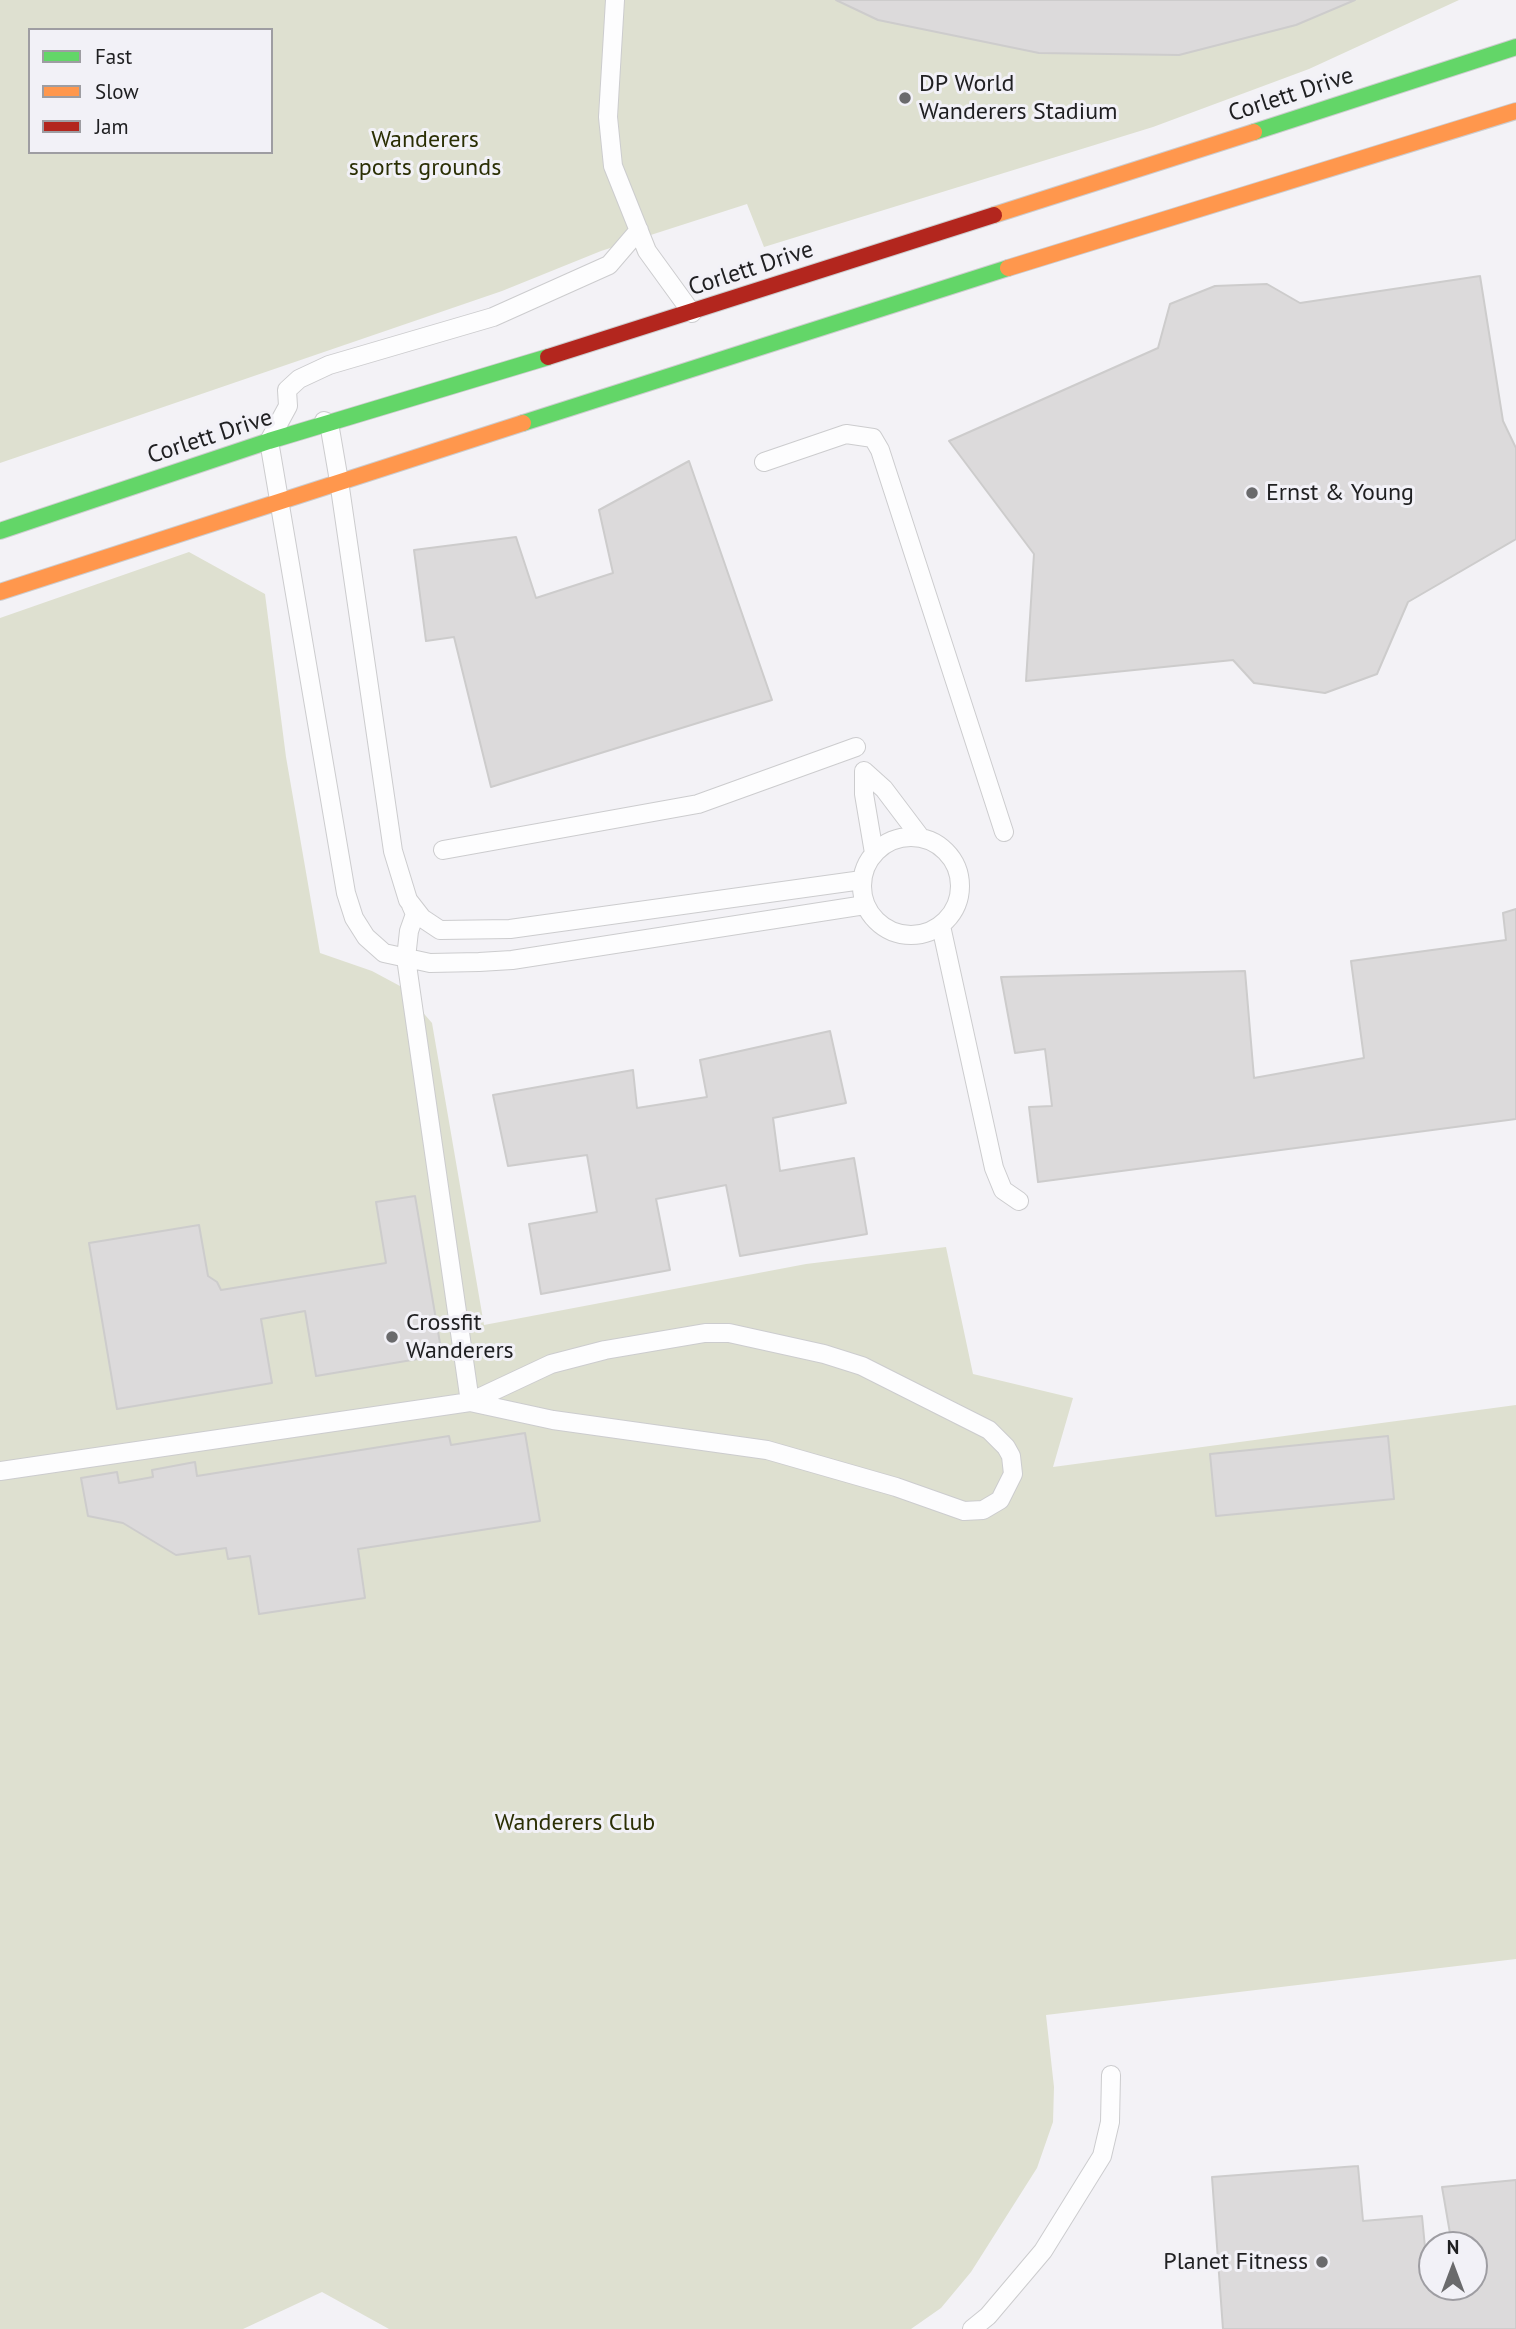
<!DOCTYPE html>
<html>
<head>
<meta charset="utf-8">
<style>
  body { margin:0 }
  #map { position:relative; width:1516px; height:2329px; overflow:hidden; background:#f3f2f6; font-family:"PT Sans",sans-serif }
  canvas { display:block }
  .legend { position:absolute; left:28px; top:28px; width:245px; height:126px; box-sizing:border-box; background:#f2f1f7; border:2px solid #9e9da2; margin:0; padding:9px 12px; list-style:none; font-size:21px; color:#202022 }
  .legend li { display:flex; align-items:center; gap:14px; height:35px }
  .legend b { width:35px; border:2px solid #9e9da2 }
  .north { position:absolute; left:1418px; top:2231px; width:70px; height:70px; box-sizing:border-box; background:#f2f1f7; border:2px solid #9e9da2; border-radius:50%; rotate:0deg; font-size:19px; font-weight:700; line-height:28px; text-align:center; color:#202022 }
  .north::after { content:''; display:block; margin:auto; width:24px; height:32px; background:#6a6a6c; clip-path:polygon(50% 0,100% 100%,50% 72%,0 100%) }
</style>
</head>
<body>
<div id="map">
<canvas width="1516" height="2329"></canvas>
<ul class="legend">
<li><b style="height:9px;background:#63d668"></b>Fast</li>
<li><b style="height:9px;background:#ff974d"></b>Slow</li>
<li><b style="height:9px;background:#b3261e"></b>Jam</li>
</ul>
<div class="north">N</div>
</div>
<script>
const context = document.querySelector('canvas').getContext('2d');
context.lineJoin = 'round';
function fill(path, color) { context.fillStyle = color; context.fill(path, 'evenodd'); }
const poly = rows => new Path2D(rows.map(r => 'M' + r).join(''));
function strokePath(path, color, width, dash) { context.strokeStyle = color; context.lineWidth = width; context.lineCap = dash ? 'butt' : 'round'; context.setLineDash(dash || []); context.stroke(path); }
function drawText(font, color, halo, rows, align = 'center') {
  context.font = font + ' "PT Sans",sans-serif'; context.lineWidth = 6; context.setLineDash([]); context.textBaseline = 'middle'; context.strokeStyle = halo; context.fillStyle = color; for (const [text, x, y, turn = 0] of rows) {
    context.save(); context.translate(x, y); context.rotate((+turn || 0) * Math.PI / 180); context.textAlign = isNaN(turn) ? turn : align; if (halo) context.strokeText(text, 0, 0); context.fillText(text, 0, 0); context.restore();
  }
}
const green = poly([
  [0,0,1459,0,1309,69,1153,127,764,247,747,204,601,251,502,291,0,463],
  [30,30,271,30,271,152,30,152],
  [189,552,265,594,286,757,320,953,372,971,400,986,432,1023,484,1325,806,1264,946,1247,973,1374,1073,1398,1053,1467,1516,1405,1516,1959,1046,2015,1054,2087,1053,2122,1037,2168,971,2272,941,2308,911,2329,389,2329,322,2292,243,2329,0,2329,0,618]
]);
const building = poly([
  [836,0,1355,0,1296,25,1179,55,1039,53,878,20,836,0],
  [1480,276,1503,421,1516,448,1516,539,1408,602,1377,674,1325,693,1254,683,1233,660,1026,681,1034,554,949,441,1158,348,1170,304,1215,286,1267,284,1300,303,1480,276],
  [689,461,772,700,491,787,454,637,426,641,414,550,516,537,536,598,613,573,599,510,689,461],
  [1516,909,1516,1119,1038,1182,1029,1107,1052,1106,1045,1049,1015,1053,1001,977,1245,971,1254,1078,1364,1058,1351,961,1506,940,1503,913,1516,909],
  [830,1031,846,1103,773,1118,780,1171,854,1158,867,1234,740,1256,726,1185,656,1199,670,1270,541,1294,529,1224,597,1212,587,1155,508,1166,493,1095,633,1070,637,1108,707,1097,700,1060,830,1031],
  [415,1196,442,1355,316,1376,305,1311,261,1319,272,1383,117,1409,89,1243,199,1225,208,1276,217,1282,221,1290,386,1263,376,1202,415,1196],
  [525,1433,540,1521,358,1549,365,1598,259,1614,250,1556,228,1559,226,1548,176,1555,123,1523,88,1516,81,1478,117,1472,119,1483,153,1477,152,1470,195,1462,197,1476,449,1436,451,1445,525,1433],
  [1388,1436,1394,1499,1216,1516,1210,1454,1388,1436],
  [1358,2166,1363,2221,1422,2216,1428,2279,1432,2279,1432,2287,1474,2287,1474,2245,1452,2245,1442,2187,1516,2180,1516,2329,1223,2329,1212,2177,1358,2166]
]);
const lane = poly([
  [615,0,608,117,613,166,647,251,692,313],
  [639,230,609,265,493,317,329,365,299,379,287,390,288,406,269,441,346,893,354,918,366,937,384,953,430,963,479,962,512,960,865,905],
  [324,421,329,423,339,481,393,851,408,900,422,918,440,930,510,929,862,880],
  [764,462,846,434,873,438,880,450,1004,832],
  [864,771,884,789,921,838],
  [864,771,864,794,874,853],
  '862 886a49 49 0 1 1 98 0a49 49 0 1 1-98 0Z',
  [443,850,698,804,856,747],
  [411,905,415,914,409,931,406,958,470,1402],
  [941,926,994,1168,1003,1190,1019,1201],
  [0,1471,470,1402,551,1364,605,1350,705,1333,729,1333,824,1354,862,1366,989,1430,1006,1447,1011,1456,1013,1474,1000,1500,983,1510,964,1511,896,1487,767,1450,553,1420,470,1402],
  [972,2329,988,2316,1043,2251,1102,2156,1110,2122,1111,2075]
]);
const fast = poly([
  [1254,132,1516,47],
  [523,423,1008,268],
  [0,531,269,441,548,357]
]);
const slow = poly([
  [994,215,1254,132],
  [1008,268,1516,111],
  [0,592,523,423]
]);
const jam = poly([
  [548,357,994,215]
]);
const markers = [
  [905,98,7,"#6a6a6c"],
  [1252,493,7,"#6a6a6c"],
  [392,1337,7,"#6a6a6c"],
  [1322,2262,7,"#6a6a6c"]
];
const poiNames = [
  ["DP World",919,84],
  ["Wanderers Stadium",919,112],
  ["Ernst & Young",1266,493],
  ["Crossfit",406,1323],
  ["Wanderers",406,1351],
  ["Planet Fitness",1308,2262,"right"]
];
const streetNames = [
  ["Corlett Drive",1291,95,-18],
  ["Corlett Drive",751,269,-18],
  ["Corlett Drive",210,437,-18]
];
const parkNames = [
  ["Wanderers",425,140],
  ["sports grounds",425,168],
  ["Wanderers Club",575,1823]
];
fill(green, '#dee0d0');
fill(building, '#dcdadb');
strokePath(building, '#cdcccc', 2);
strokePath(lane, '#ccccce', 20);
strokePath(fast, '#ccccce', 18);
strokePath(slow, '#ccccce', 18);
strokePath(jam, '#ccccce', 18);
strokePath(lane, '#fdfdfe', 18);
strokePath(fast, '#63d668', 16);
strokePath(slow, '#ff974d', 16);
strokePath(jam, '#b3261e', 16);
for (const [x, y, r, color] of markers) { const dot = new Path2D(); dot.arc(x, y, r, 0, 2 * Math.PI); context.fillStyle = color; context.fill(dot); strokePath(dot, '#f2f1f7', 2.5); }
drawText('24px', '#202022', '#f2f1f7', poiNames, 'left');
drawText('24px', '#202022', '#f2f1f7', streetNames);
drawText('24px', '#2b2f04', '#f2f1f7', parkNames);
</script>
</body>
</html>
